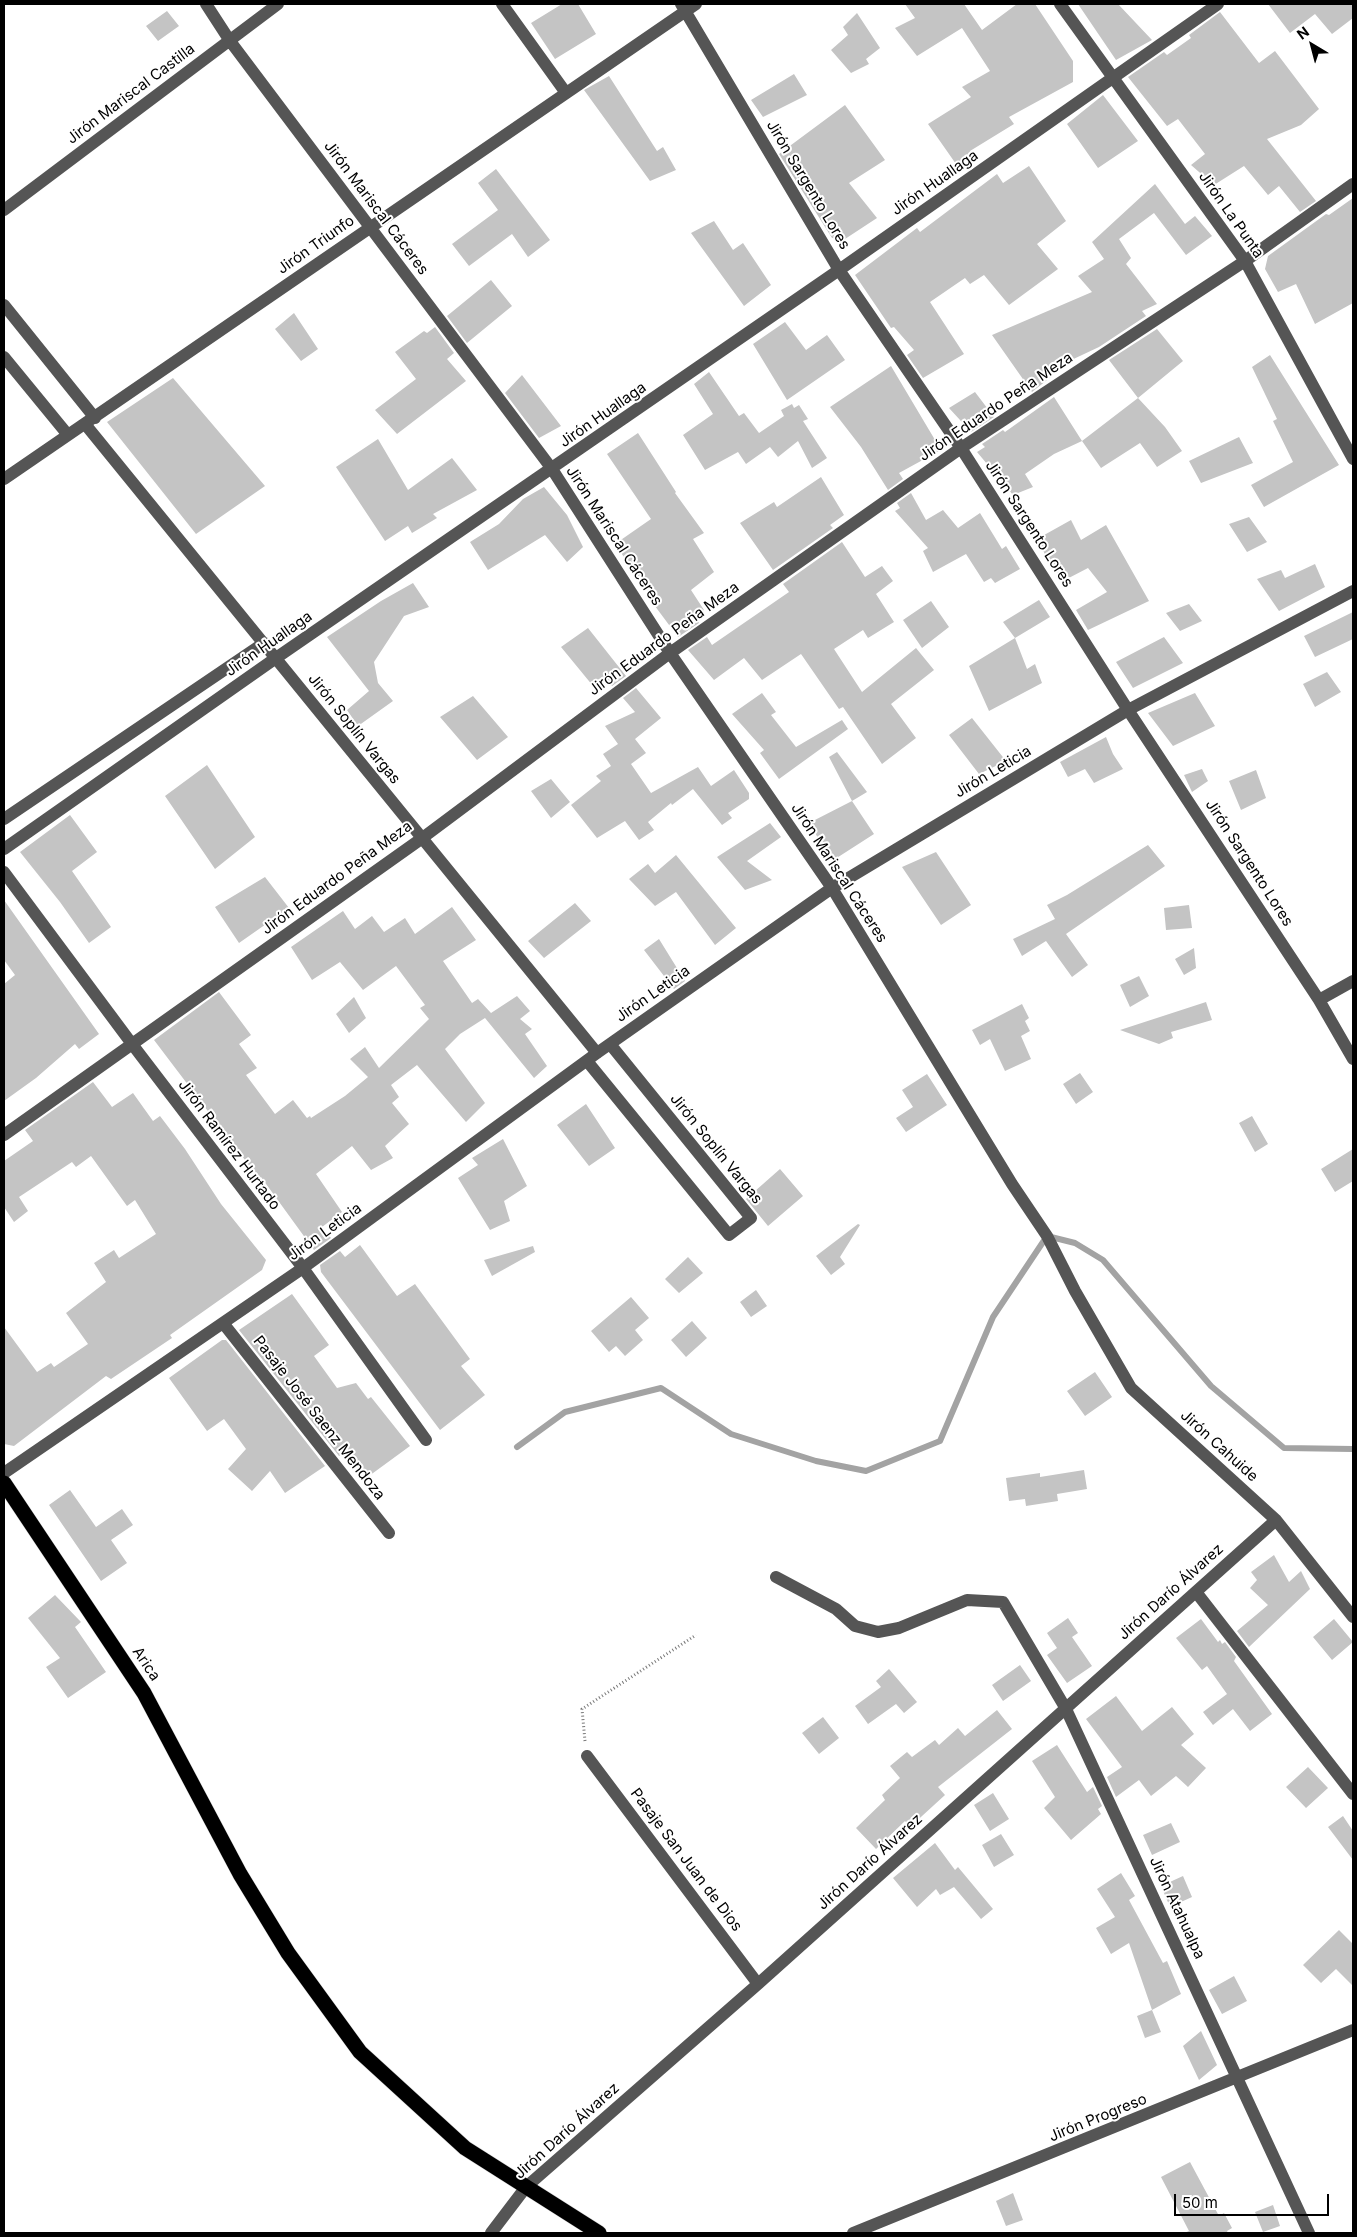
<!DOCTYPE html>
<html>
<head>
<meta charset="utf-8">
<style>
  body { margin:0 }
  #map { position:relative; width:1357px; height:2237px; overflow:hidden; background:#fff; font-family:Inter,sans-serif }
  canvas { display:block }
  .frame { position:absolute; inset:0; border:5px solid #000; pointer-events:none }
  .north { position:absolute; left:1287px; top:20px; width:50px; height:50px; -webkit-text-stroke:4px #fff; paint-order:stroke; rotate:323deg; font-size:14px; font-weight:700; line-height:20px; text-align:center; color:#000 }
  .north::after { content:''; display:block; margin:auto; width:18px; height:22px; background:#000; clip-path:polygon(50% 0,100% 100%,50% 72%,0 100%) }
  .scale { position:absolute; left:1174px; top:2194px; width:155px; height:22px; box-sizing:border-box; border:2px solid #000; border-top:0; padding-left:6px; font-size:15px; line-height:18px; white-space:nowrap; color:#000; -webkit-text-stroke:4px #fff; paint-order:stroke }
</style>
</head>
<body>
<div id="map">
<canvas width="1357" height="2237"></canvas>
<div class="frame"></div>
<div class="north">N</div>
<div class="scale">50 m</div>
</div>
<script>
const context = document.querySelector('canvas').getContext('2d');
context.lineJoin = 'round';
const poly = rows => new Path2D(rows.map(r => 'M' + r).join(''));
function strokePath(path, color, width, dash) { context.strokeStyle = color; context.lineWidth = width; context.lineCap = dash ? 'butt' : 'round'; context.setLineDash(dash || []); context.stroke(path); }
function fill(path, color) { context.fillStyle = color; context.fill(path, 'evenodd'); }
function drawText(font, color, halo, rows, align = 'center') {
  context.font = font + ' Inter,sans-serif'; context.lineWidth = 4; context.setLineDash([]); context.textBaseline = 'middle'; context.strokeStyle = halo; context.fillStyle = color; for (const [text, x, y, turn = 0] of rows) {
    context.save(); context.translate(x, y); context.rotate((+turn || 0) * Math.PI / 180); context.textAlign = isNaN(turn) ? turn : align; if (halo) context.strokeText(text, 0, 0); context.fillText(text, 0, 0); context.restore();
  }
}
const stream = poly([
  [517,1447,565,1412,661,1388,731,1434,816,1461,866,1471,940,1441,993,1317,1047,1236,1075,1243,1103,1260,1211,1386,1284,1448,1353,1449]
]);
const building = poly([
  [562,4,578,4,596,34,555,59,531,23],
  [905,4,964,4,982,30,1017,4,1035,4,1073,61,1073,82,1009,117,1014,124,970,151,972,154,956,164,928,124,971,97,962,87,990,71,962,28,917,56,895,28,915,18],
  [1078,4,1118,4,1152,40,1116,60],
  [1268,4,1353,4,1353,18,1332,34,1315,14,1290,33],
  [167,11,179,26,158,41,146,26],
  [1220,12,1259,63,1275,51,1319,109,1301,125,1267,139,1316,201,1300,212,1279,186,1268,195,1244,166,1214,185,1191,165,1205,154,1178,119,1167,126,1128,77,1164,52,1167,55,1191,38,1189,35],
  [857,13,880,48,866,59,869,64,851,73,831,50,848,35,843,27],
  [794,74,807,95,763,117,751,100],
  [609,76,657,151,663,147,676,170,650,181,584,90],
  [1103,95,1138,141,1098,168,1067,124],
  [845,105,885,160,849,183,877,218,845,239,832,238,779,154],
  [1029,166,1066,221,1037,244,1058,269,1009,305,984,275,970,284,965,278,930,302,964,354,923,378,907,355,914,350,894,327,891,328,855,275,917,228,920,232,997,174,1003,183],
  [496,169,550,240,528,257,512,234,469,266,452,244,498,210,478,183],
  [1155,184,1185,224,1195,216,1212,236,1186,255,1154,213,1119,239,1131,258,1126,264,1157,304,1142,311,1146,316,1099,347,1048,371,1052,376,1032,392,992,335,1092,292,1078,276,1104,259,1092,242],
  [1353,198,1353,303,1315,324,1296,284,1278,292,1265,269,1268,256,1326,214,1329,215],
  [714,221,733,250,743,243,771,285,744,306,691,233],
  [491,280,512,306,467,343,447,316],
  [294,313,318,349,301,361,275,329],
  [785,322,806,350,827,335,845,360,787,400,753,344],
  [435,327,454,353,447,359,466,381,397,434,375,410,416,379,395,352,424,331,427,333],
  [1157,329,1183,361,1138,398,1109,360],
  [1270,355,1339,465,1264,507,1251,485,1293,462,1273,421,1277,419,1252,367],
  [891,366,941,450,899,473,903,479,888,490,861,447,830,407],
  [709,372,739,416,744,413,759,433,784,416,781,410,792,404,794,408,799,405,808,419,803,421,827,458,812,468,798,441,778,457,770,447,746,464,738,452,705,470,683,435,713,414,694,384],
  [522,375,561,426,539,438,505,393],
  [173,378,265,486,196,534,107,422],
  [975,392,994,417,971,432,949,408],
  [1054,397,1082,441,1054,454,1025,474,1033,487,1013,495,977,452,985,447,982,444,1003,430,1005,432],
  [1138,398,1165,427,1182,451,1157,467,1140,443,1101,468,1082,441],
  [638,433,676,492,675,493,704,533,693,539,714,572,691,590,704,610,695,616,699,623,678,637,646,594,648,592,615,544,651,519,607,454],
  [1239,437,1253,463,1201,483,1189,461],
  [378,439,408,490,452,458,477,490,433,514,437,518,412,533,408,526,385,541,336,467],
  [821,477,844,515,830,525,833,528,773,570,740,523,774,502,777,507],
  [544,487,567,515,583,547,567,562,545,535,488,570,470,542,499,524,523,499],
  [911,493,926,520,943,510,958,528,980,513,1002,549,1006,546,1020,569,995,583,991,578,984,582,966,554,933,572,923,551,928,548,895,511,900,508,897,503],
  [1249,517,1267,542,1247,552,1229,524],
  [1071,520,1081,540,1106,525,1149,601,1088,630,1076,610,1107,592,1088,568,1063,581,1050,564,1037,539],
  [842,542,865,577,882,566,893,581,876,594,894,622,868,638,863,630,834,649,862,692,916,648,934,670,891,704,916,738,882,764,843,707,839,709,801,654,762,680,744,658,714,680,688,650,707,637,712,645,789,592,783,584],
  [1315,564,1325,587,1279,611,1257,579,1281,570,1285,578],
  [413,583,429,607,404,616,374,662,378,683,393,701,358,726,347,710,369,691,327,637,381,601],
  [1039,600,1050,617,1015,638,1003,622],
  [931,601,949,627,922,648,903,620],
  [1189,604,1202,621,1180,631,1166,613],
  [1353,612,1353,639,1315,657,1304,636],
  [588,628,626,676,612,686,607,679,593,686,561,647],
  [1164,637,1183,663,1133,688,1116,662],
  [1015,638,1027,669,1035,664,1042,683,989,711,969,666],
  [1327,672,1341,692,1315,707,1303,684],
  [636,688,661,718,635,739,646,753,631,764,651,793,698,767,711,786,734,770,749,793,749,799,728,813,732,818,722,825,693,789,672,805,671,803,648,822,654,830,639,840,625,821,597,838,571,805,601,781,596,776,611,766,603,754,618,744,605,726,635,712,623,698],
  [762,693,776,712,771,715,796,747,842,720,848,729,779,779,760,753,764,750,732,714],
  [1195,693,1215,726,1173,746,1148,713],
  [473,696,508,737,477,760,440,717],
  [972,718,1006,761,979,774,949,735],
  [1106,737,1113,754,1123,769,1094,783,1085,769,1068,777,1060,762],
  [837,752,867,792,852,801,829,757],
  [207,765,255,837,215,869,165,796],
  [1202,769,1208,781,1192,792,1184,775],
  [1256,770,1266,798,1241,810,1229,781],
  [551,779,570,802,551,818,531,791],
  [852,801,874,834,832,861,809,823],
  [70,815,97,852,72,871,111,927,89,943,60,902,20,852],
  [770,823,781,837,747,861,772,880,745,890,717,857],
  [1148,845,1165,866,1066,934,1088,965,1072,977,1046,941,1022,956,1013,939,1055,919,1047,905,1067,895],
  [936,852,971,905,941,925,902,867],
  [676,855,736,928,715,945,676,892,655,906,629,879,648,864,655,873],
  [265,877,289,908,239,943,215,907],
  [4,900,99,1034,79,1049,75,1044,36,1078,4,1101,4,984,15,975,4,960],
  [575,903,591,921,544,958,528,941],
  [1189,905,1192,928,1166,930,1164,908],
  [452,907,476,940,443,961,472,1003,478,999,491,1013,517,996,530,1011,520,1019,532,1029,525,1034,547,1066,534,1078,485,1018,460,1034,445,1049,485,1103,466,1122,417,1065,391,1085,399,1097,392,1103,409,1124,385,1146,393,1158,371,1170,352,1146,316,1174,342,1212,322,1227,331,1238,314,1250,261,1177,257,1180,245,1165,248,1164,154,1040,219,992,251,1035,239,1044,257,1068,246,1075,275,1114,293,1100,307,1118,310,1116,311,1118,345,1096,368,1077,350,1059,365,1047,379,1068,429,1019,420,1008,425,1005,396,966,363,990,340,962,312,980,291,947,343,911,355,929,372,916,384,932,405,918,415,934],
  [659,939,685,981,674,989,644,950],
  [1194,948,1196,968,1184,975,1175,959],
  [1139,976,1149,996,1130,1007,1120,985],
  [354,997,366,1018,349,1033,336,1014],
  [1206,1002,1212,1020,1171,1032,1173,1038,1159,1044,1120,1030],
  [1022,1004,1029,1018,1025,1021,1030,1031,1021,1036,1031,1059,1005,1071,990,1039,980,1045,972,1030],
  [1080,1073,1093,1092,1076,1104,1063,1084],
  [927,1074,947,1105,906,1132,896,1118,913,1107,902,1090],
  [93,1082,112,1107,133,1093,153,1121,160,1116,185,1149,221,1204,266,1260,262,1270,170,1335,172,1338,111,1379,106,1376,14,1446,4,1444,4,1327,37,1372,51,1363,54,1367,88,1344,66,1313,106,1282,94,1263,114,1250,119,1258,156,1234,135,1200,127,1206,91,1156,76,1167,72,1162,19,1197,28,1211,14,1222,4,1207,4,1161,33,1141,25,1130],
  [586,1104,615,1148,589,1166,557,1125],
  [1252,1116,1268,1144,1255,1152,1239,1123],
  [503,1139,527,1186,504,1201,510,1221,490,1230,458,1178,478,1165,472,1158],
  [1353,1149,1353,1181,1335,1192,1321,1169],
  [780,1169,803,1196,768,1226,746,1199],
  [858,1224,860,1225,840,1257,845,1264,831,1275,816,1256],
  [360,1245,397,1296,415,1284,470,1359,461,1366,485,1395,440,1430,321,1272,320,1265,340,1251,345,1257],
  [533,1246,535,1252,492,1276,484,1260],
  [688,1257,703,1273,679,1293,665,1279],
  [756,1290,767,1306,751,1317,740,1302],
  [292,1294,329,1345,314,1356,337,1388,356,1383,368,1399,371,1397,410,1446,369,1476,364,1469,357,1474,343,1454,339,1456,239,1330],
  [631,1297,649,1318,635,1330,643,1340,625,1356,616,1346,609,1352,591,1331],
  [692,1321,707,1338,686,1357,671,1340],
  [222,1340,226,1340,325,1466,285,1493,270,1471,252,1491,228,1469,246,1449,224,1419,207,1431,169,1378],
  [1095,1372,1112,1397,1085,1416,1067,1391],
  [1084,1470,1087,1489,1057,1494,1058,1501,1026,1506,1025,1499,1009,1501,1006,1478,1040,1473,1040,1477],
  [70,1490,96,1527,122,1509,133,1525,111,1540,127,1563,101,1581,49,1505],
  [1274,1555,1289,1582,1301,1571,1310,1589,1249,1647,1237,1631,1268,1605,1250,1588,1257,1580,1251,1572],
  [55,1595,81,1622,75,1627,106,1672,68,1698,46,1667,60,1658,28,1618],
  [1068,1618,1078,1633,1072,1637,1092,1666,1067,1683,1047,1655,1057,1648,1047,1633],
  [1201,1619,1218,1642,1220,1640,1222,1644,1225,1642,1236,1657,1234,1661,1272,1714,1250,1731,1233,1709,1213,1725,1203,1712,1227,1694,1207,1666,1202,1670,1176,1638],
  [1334,1619,1353,1642,1332,1660,1313,1637],
  [1020,1665,1031,1681,1003,1701,992,1685],
  [889,1669,917,1702,904,1713,896,1704,868,1724,855,1706,881,1687,876,1681],
  [1116,1696,1142,1731,1172,1707,1194,1734,1181,1745,1206,1768,1188,1787,1176,1776,1151,1796,1139,1780,1116,1797,1107,1777,1122,1767,1086,1719],
  [997,1710,1012,1729,938,1787,945,1795,910,1827,905,1821,876,1849,856,1828,885,1800,882,1795,900,1778,890,1766,907,1752,912,1757,935,1740,939,1745,958,1728,965,1736],
  [823,1717,839,1738,819,1754,802,1733],
  [1057,1745,1087,1792,1093,1787,1102,1806,1098,1809,1101,1814,1071,1840,1044,1808,1055,1797,1032,1761],
  [1308,1767,1328,1788,1306,1808,1286,1787],
  [993,1793,1009,1819,990,1831,974,1805],
  [1343,1816,1353,1831,1353,1860,1328,1827],
  [1171,1823,1180,1842,1152,1855,1143,1835],
  [1001,1834,1014,1855,994,1867,982,1845],
  [935,1843,955,1870,958,1867,993,1909,981,1919,954,1887,940,1895,936,1889,917,1907,893,1878],
  [1121,1873,1135,1896,1129,1900,1163,1963,1167,1961,1181,1994,1152,2010,1129,1943,1111,1954,1096,1928,1115,1917,1097,1889],
  [1183,1876,1192,1897,1170,1907,1161,1886],
  [1339,1930,1353,1944,1353,1986,1336,1969,1321,1983,1303,1965],
  [1234,1976,1247,2001,1222,2014,1209,1990],
  [1152,2010,1161,2032,1145,2038,1137,2016],
  [1201,2031,1217,2065,1199,2080,1183,2046],
  [1190,2162,1219,2216,1224,2213,1232,2228,1227,2231,1228,2233,1184,2233,1189,2231,1161,2177],
  [1013,2193,1023,2220,1006,2226,996,2201],
  [1273,2205,1280,2226,1263,2232,1255,2212]
]);
const path = poly([
  [585,1741,582,1709,696,1635]
]);
const minor = poly([
  [206,4,230,41,552,469,670,653,832,888,1012,1184,1047,1236,1075,1291,1131,1388,1276,1520,1353,1617],
  [502,4,566,93],
  [681,4,839,270,961,448,1128,710,1319,1000,1353,1059],
  [1060,4,1245,261,1353,459],
  [4,210,278,4],
  [4,305,95,418],
  [4,357,68,435],
  [85,424,597,1053],
  [4,479,696,4],
  [4,819,264,643],
  [4,849,276,658,839,270,1218,4],
  [4,872,132,1044,303,1268,426,1440],
  [1319,1000,1353,981],
  [587,1061,729,1235,751,1218,610,1044],
  [4,1135,421,839,670,653,961,448,1245,261,1353,184],
  [223,1323,389,1533],
  [4,1473,303,1268,597,1053,832,888,1128,710,1353,591],
  [776,1577,836,1609,855,1626,878,1632,899,1628,967,1600,1003,1602,1066,1709,1309,2233],
  [1196,1592,1353,1794],
  [587,1756,758,1984],
  [491,2233,526,2187,758,1984,1276,1520],
  [853,2233,1353,2030]
]);
const highway = poly([
  [4,1483,144,1693,240,1874,288,1953,360,2052,465,2148,599,2233]
]);
const streetNames = [
  ["Jirón Mariscal Castilla",131,94,-37],
  ["Jirón Huallaga",935,183,-35],
  ["Jirón Sargento Lores",808,185,59],
  ["Jirón Mariscal Cáceres",376,208,53],
  ["Jirón La Punta",1231,215,55],
  ["Jirón Triunfo",316,245,-35],
  ["Jirón Eduardo Peña Meza",996,407,-34],
  ["Jirón Huallaga",603,415,-35],
  ["Jirón Sargento Lores",1029,524,57],
  ["Jirón Mariscal Cáceres",614,536,57],
  ["Jirón Eduardo Peña Meza",664,639,-36],
  ["Jirón Huallaga",269,644,-35],
  ["Jirón Soplín Vargas",354,729,51],
  ["Jirón Leticia",993,772,-31],
  ["Jirón Sargento Lores",1249,863,57],
  ["Jirón Mariscal Cáceres",839,873,57],
  ["Jirón Eduardo Peña Meza",337,878,-36],
  ["Jirón Leticia",653,994,-35],
  ["Jirón Ramírez Hurtado",229,1145,53],
  ["Jirón Soplín Vargas",716,1149,51],
  ["Jirón Leticia",325,1232,-36],
  ["Pasaje José Saenz Mendoza",319,1418,52],
  ["Jirón Cahuide",1219,1446,42],
  ["Jirón Darío Álvarez",1171,1592,-42],
  ["Arica",146,1664,56],
  ["Pasaje San Juan de Dios",686,1860,53],
  ["Jirón Darío Álvarez",870,1862,-42],
  ["Jirón Atahualpa",1177,1908,65],
  ["Jirón Progreso",1098,2118,-22],
  ["Jirón Darío Álvarez",567,2131,-42]
];
strokePath(stream, '#a3a3a3', 6);
fill(building, '#c4c4c4');
strokePath(highway, '#dbdbdb', 16);
strokePath(path, '#777', 3, [1, 2.5]);
strokePath(minor, '#555', 12);
strokePath(highway, '#000', 15);
drawText('15px', '#000', '#fff', streetNames);
</script>
</body>
</html>
